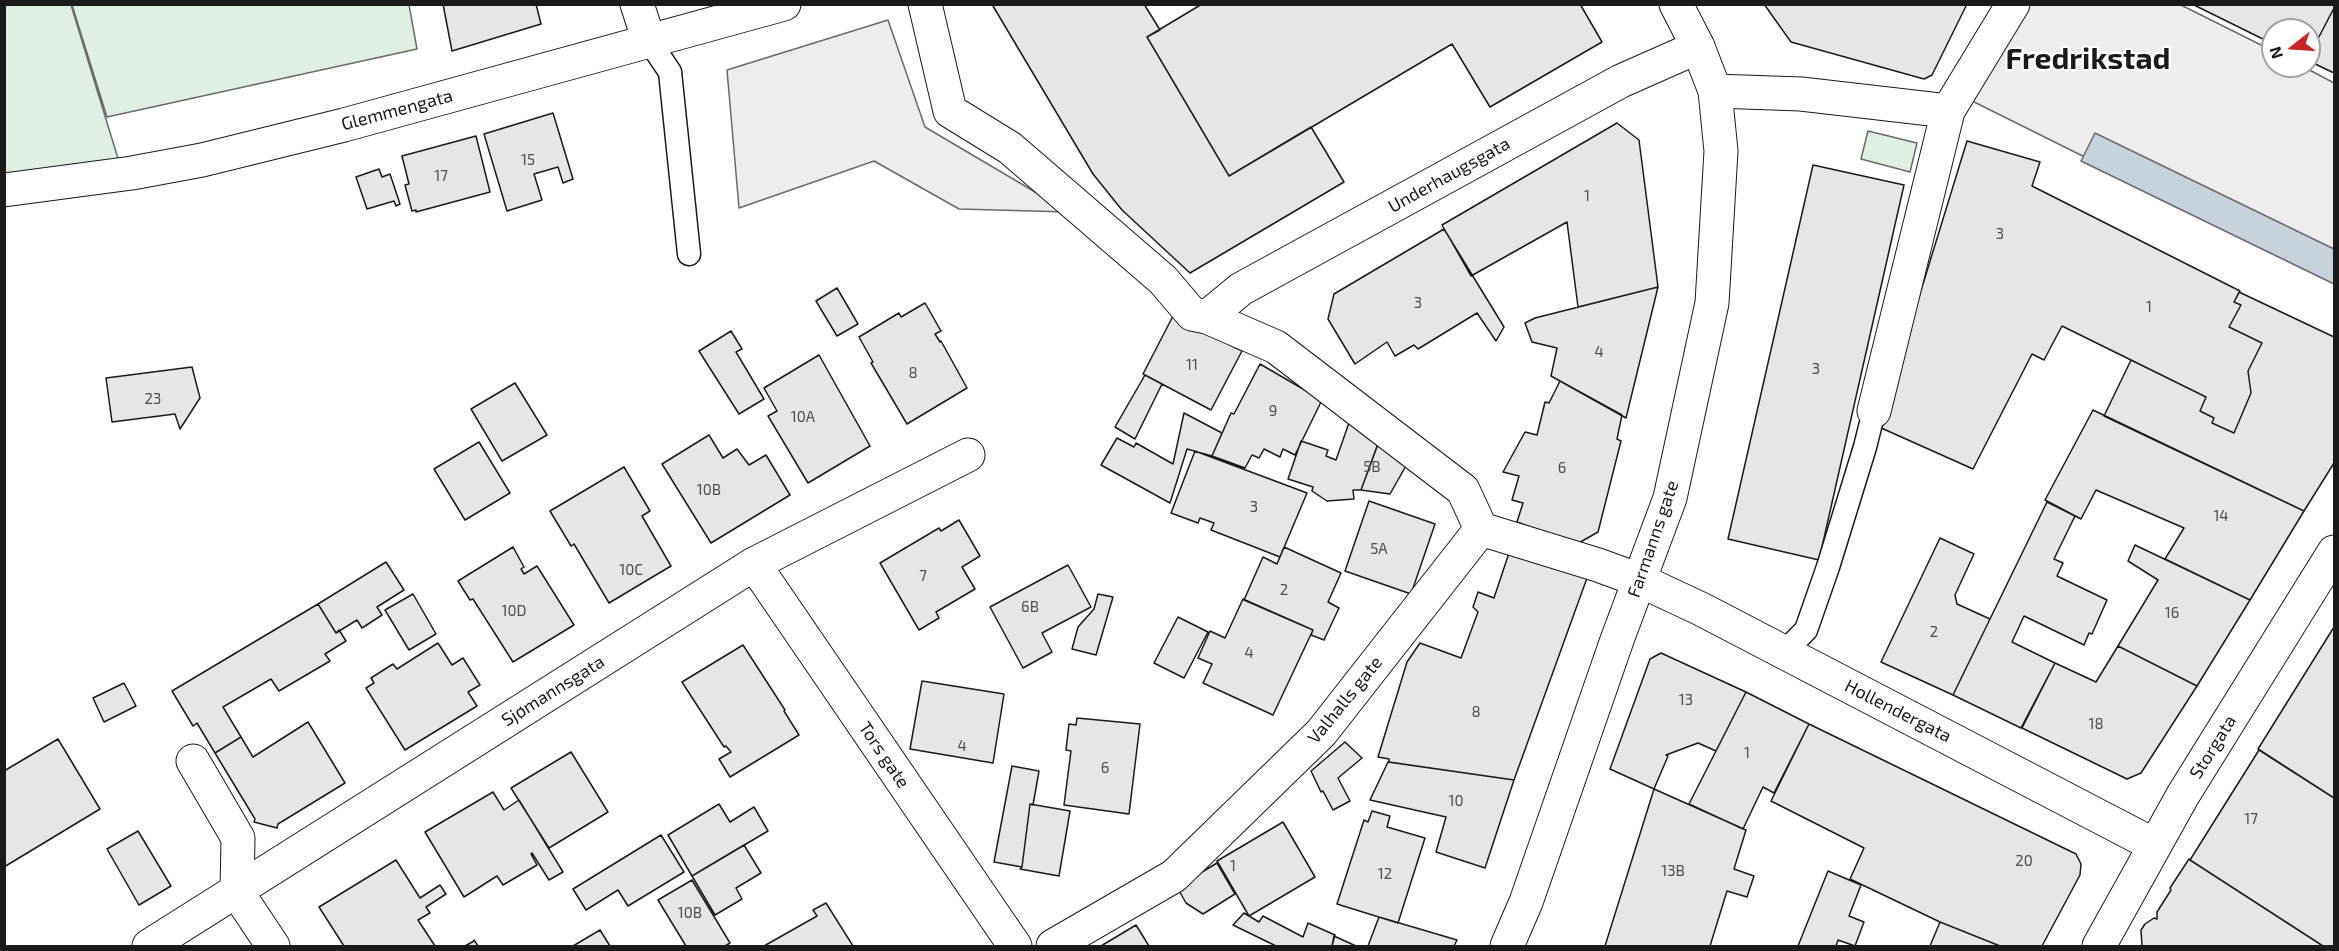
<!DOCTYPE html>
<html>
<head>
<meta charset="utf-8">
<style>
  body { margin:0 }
  #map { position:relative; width:2339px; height:951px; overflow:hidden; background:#fff; font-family:"Exo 2",sans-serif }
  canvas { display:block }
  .frame { position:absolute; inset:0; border:6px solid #1a1a1a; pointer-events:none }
  .north { position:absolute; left:2261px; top:18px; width:60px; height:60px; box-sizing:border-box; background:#fff; border:2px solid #a3a3a3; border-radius:50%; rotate:253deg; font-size:16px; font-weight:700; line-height:24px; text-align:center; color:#1a1a1a }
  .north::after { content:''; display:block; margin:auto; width:21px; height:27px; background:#c62828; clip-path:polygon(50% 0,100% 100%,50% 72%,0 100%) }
</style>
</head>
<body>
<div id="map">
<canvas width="2339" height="951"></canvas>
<div class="frame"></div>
<div class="north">N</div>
</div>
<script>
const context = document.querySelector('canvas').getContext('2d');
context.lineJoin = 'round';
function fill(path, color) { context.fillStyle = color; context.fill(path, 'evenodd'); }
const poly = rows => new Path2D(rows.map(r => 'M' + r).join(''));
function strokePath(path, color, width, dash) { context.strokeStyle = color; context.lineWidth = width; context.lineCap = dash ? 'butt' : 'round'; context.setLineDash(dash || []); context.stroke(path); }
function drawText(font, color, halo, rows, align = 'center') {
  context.font = font + ' "Exo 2",sans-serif'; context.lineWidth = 4.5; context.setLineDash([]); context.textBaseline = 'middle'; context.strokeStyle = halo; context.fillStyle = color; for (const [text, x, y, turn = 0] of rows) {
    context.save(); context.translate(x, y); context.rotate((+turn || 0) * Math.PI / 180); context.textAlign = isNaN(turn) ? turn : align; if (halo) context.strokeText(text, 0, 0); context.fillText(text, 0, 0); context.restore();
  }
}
const green = poly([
  [5,5,71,5,120,165,5,175,5,5],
  [72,5,409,5,417,49,107,117,72,5],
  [1868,131,1917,143,1910,172,1861,159,1868,131]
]);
const parking = poly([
  [2013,5,2181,5,2273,51,2273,66,2302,66,2334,83,2334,281,1958,94,2013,5],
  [888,20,925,127,1069,212,959,209,874,161,739,208,727,70,888,20]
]);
const water = poly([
  [2095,133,2334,249,2334,284,2081,161,2095,133]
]);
const building = poly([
  [443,4,536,4,541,24,452,51,443,4],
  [994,4,1144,4,1160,30,1147,37,1229,176,1311,127,1344,182,1190,273,1122,210,1093,174,993,6,994,4],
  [1202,4,1580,4,1602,42,1490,107,1452,44,1229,176,1147,37,1202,4],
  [1764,4,1967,4,1932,75,1924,79,1791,42,1764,4],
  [2192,4,2334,4,2334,8,2309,56,2309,30,2273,30,2273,44,2192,4],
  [2334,8,2334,73,2309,61,2309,56,2334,8],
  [553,113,573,179,563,183,558,167,534,174,542,200,507,211,484,134,553,113],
  [1617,123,1639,140,1658,287,1578,307,1567,222,1471,276,1442,225,1617,123],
  [476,136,490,192,416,212,416,210,412,211,405,185,409,184,402,156,476,136],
  [1967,141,2040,162,2032,186,2240,291,2234,302,2241,305,2229,327,2262,343,2248,371,2251,393,2234,433,2212,423,2214,418,2200,411,2206,397,2062,326,2044,360,2032,354,1973,469,1879,427,1967,141],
  [1813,165,1904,185,1819,560,1728,539,1813,165],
  [379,169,382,177,390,174,400,204,396,206,394,201,367,209,356,177,379,169],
  [1444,229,1504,327,1496,341,1477,313,1418,349,1414,345,1395,356,1387,342,1355,364,1328,319,1334,294,1444,229],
  [1658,287,1626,418,1551,376,1557,348,1532,342,1525,323,1535,318,1658,287],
  [837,288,858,324,837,336,816,301,837,288],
  [2239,292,2334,337,2334,463,2304,511,2104,416,2131,360,2206,397,2200,411,2214,418,2212,423,2234,433,2251,393,2248,371,2262,343,2229,327,2241,305,2234,302,2239,292],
  [925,303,941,331,935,334,940,342,941,341,967,388,907,424,871,363,873,362,859,337,899,313,901,317,925,303],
  [1173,316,1242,351,1211,410,1143,374,1173,316],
  [731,331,742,349,736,352,764,399,739,414,699,351,731,331],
  [819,355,870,446,808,483,768,416,777,411,764,388,819,355],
  [1260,364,1322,400,1295,455,1283,449,1280,457,1264,449,1259,458,1252,455,1245,468,1212,456,1231,413,1234,414,1260,364],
  [192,367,200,398,180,429,175,414,112,422,106,378,192,367],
  [1145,375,1162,384,1135,439,1115,427,1145,375],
  [1560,381,1622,415,1617,439,1621,441,1598,532,1577,544,1517,522,1523,503,1512,500,1519,476,1503,472,1525,432,1537,435,1545,402,1549,403,1560,381],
  [515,383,547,435,502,461,471,409,515,383],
  [2093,410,2304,511,2250,600,2165,559,2184,528,2096,490,2081,519,2045,500,2093,410],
  [1184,413,1222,433,1212,456,1187,449,1170,503,1101,465,1117,438,1134,447,1136,443,1173,464,1184,413],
  [1351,417,1381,436,1361,490,1353,490,1354,499,1327,501,1312,491,1313,487,1288,479,1301,441,1328,450,1326,456,1336,460,1351,417],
  [709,435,723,458,737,449,749,465,766,455,790,495,711,543,662,464,709,435],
  [1380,438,1411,457,1390,494,1361,490,1380,438],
  [479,442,510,493,465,520,434,469,479,442],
  [1195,451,1307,493,1280,557,1211,530,1214,523,1200,518,1198,523,1171,513,1195,451],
  [624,467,650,511,642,516,671,566,609,603,574,544,571,546,550,511,624,467],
  [1369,501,1435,524,1411,594,1345,571,1369,501],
  [2047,502,2075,516,2054,559,2063,563,2057,576,2107,600,2092,634,2089,633,2084,645,2024,616,2012,642,2055,663,2021,728,1953,695,2047,502],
  [959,520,980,556,962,567,975,589,936,612,939,618,919,630,880,563,939,528,941,531,959,520],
  [1940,538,1974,554,1955,595,1957,604,1990,619,1953,695,1881,662,1940,538],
  [2135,545,2250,600,2197,686,2118,646,2158,580,2128,561,2135,545],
  [513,547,524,567,521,569,524,574,537,566,574,625,513,662,473,599,470,600,458,581,513,547],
  [1284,547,1341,573,1328,602,1339,608,1324,640,1311,635,1313,630,1244,600,1263,557,1277,564,1284,547],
  [1510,550,1587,578,1514,780,1389,762,1389,759,1378,757,1407,662,1420,643,1461,658,1478,612,1473,607,1478,592,1494,598,1510,550],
  [386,562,404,590,377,607,382,615,362,628,357,620,336,633,318,604,386,562],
  [1068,565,1091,607,1042,633,1052,652,1023,668,990,607,1068,565],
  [413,594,436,634,409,650,385,610,413,594],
  [1098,594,1113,597,1096,655,1072,649,1078,627,1094,609,1098,594],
  [1243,599,1313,630,1273,715,1203,683,1212,664,1198,658,1210,631,1225,638,1243,599],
  [318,604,336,633,339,630,346,641,325,654,330,661,279,691,271,679,223,707,241,737,215,753,197,723,193,726,172,691,318,604],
  [1178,617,1208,632,1184,678,1154,663,1178,617],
  [2334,627,2334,798,2258,749,2334,627],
  [438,643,452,665,463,658,480,685,468,692,477,706,405,750,366,688,374,683,371,678,393,664,397,669,438,643],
  [743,645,785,710,784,711,799,735,730,777,719,759,731,752,726,746,724,747,682,682,743,645],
  [2118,646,2197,686,2141,773,2127,779,2022,728,2055,663,2096,682,2118,646],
  [1661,653,1746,692,1716,751,1698,743,1666,755,1668,756,1654,789,1610,769,1650,659,1661,653],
  [922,681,1004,694,993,763,910,749,922,681],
  [124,683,136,706,104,722,93,698,124,683],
  [1746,692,1809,724,1774,793,1763,787,1743,829,1689,804,1746,692],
  [1077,718,1140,724,1129,814,1064,805,1071,751,1066,750,1069,724,1076,725,1077,718],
  [308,722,345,783,278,824,277,828,254,822,255,819,215,753,241,737,253,757,308,722],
  [1809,724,2076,854,2081,864,2080,875,2042,946,2000,946,1940,922,1850,879,1864,848,1771,801,1809,724],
  [58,739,100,809,4,867,4,771,58,739],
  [1345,742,1362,758,1338,778,1350,801,1333,810,1323,791,1321,792,1311,771,1345,742],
  [2259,750,2334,798,2334,946,2323,946,2190,860,2259,750],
  [571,752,608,812,549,848,511,788,571,752],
  [1388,762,1514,780,1485,868,1436,852,1446,817,1370,800,1388,762],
  [1012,766,1039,771,1033,805,1030,804,1022,867,994,862,1012,766],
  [1654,789,1746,830,1734,869,1754,876,1747,897,1727,891,1710,946,1605,946,1654,789],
  [493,792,504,810,519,800,563,872,549,880,532,853,531,854,537,865,503,885,497,876,464,897,425,832,493,792],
  [719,804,730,822,754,807,768,831,692,876,668,835,719,804],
  [1030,804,1070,811,1059,876,1020,869,1022,867,1030,804],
  [1372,811,1390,816,1387,827,1425,838,1398,923,1337,904,1364,820,1368,822,1372,811],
  [1283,822,1315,877,1249,916,1217,861,1283,822],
  [138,831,171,886,139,905,107,849,138,831],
  [661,835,684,872,628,906,618,890,586,910,573,889,661,835],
  [744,845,761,873,736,888,742,899,715,915,692,876,744,845],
  [2189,859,2190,860,2323,946,2142,946,2141,930,2145,924,2154,918,2157,919,2157,912,2171,890,2170,888,2189,859],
  [396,860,420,898,440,885,446,894,426,907,430,913,418,920,435,946,344,946,319,907,396,860],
  [1217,863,1235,894,1203,914,1186,903,1177,887,1217,863],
  [1828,871,1861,885,1849,916,1864,922,1855,946,1838,940,1836,946,1798,946,1828,871],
  [692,880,730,943,725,946,686,946,658,900,692,880],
  [826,903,853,946,764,946,817,916,813,910,826,903],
  [1244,913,1259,922,1263,916,1303,937,1308,923,1335,935,1332,946,1276,946,1233,925,1244,913],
  [1379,917,1457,940,1454,946,1368,946,1379,917],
  [1940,922,2000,946,1930,946,1940,922],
  [1136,925,1149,946,1101,946,1136,925],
  [600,930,610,946,573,946,600,930],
  [1334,936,1356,946,1332,946,1334,936],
  [474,940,478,946,465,946,474,941,474,940]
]);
const service = poly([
  [649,41,670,72,689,254],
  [1784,652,1806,630,1828,567,1865,447,1874,411]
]);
const pedestrian = poly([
  [1715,91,1801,94,1948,111],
  [1874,411,1948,111,2013,4]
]);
const minor = poly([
  [637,4,649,41],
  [925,4,950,111,1010,148,1163,280,1192,314,1207,317,1276,347,1463,490,1481,529],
  [1207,317,1241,289,1621,81,1698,47],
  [1481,529,1598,565,1639,580,1701,609,2154,845],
  [754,564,1015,946],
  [193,761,238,838,237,892,273,946],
  [149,946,754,564,968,455],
  [1053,946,1174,876,1321,733,1481,529],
  [2099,946,2183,795,2334,552]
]);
const tertiary = poly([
  [4,190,132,173,202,160,344,125,784,4],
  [1507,946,1526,902,1617,640,1670,498,1712,303,1721,151,1715,91,1698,47,1676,4]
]);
const numberNames = [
  ["15",528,160],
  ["17",441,176],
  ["1",1587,196],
  ["3",2000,234],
  ["3",1418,303],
  ["1",2149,307],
  ["4",1599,352],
  ["11",1192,365],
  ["3",1816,369],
  ["8",913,373],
  ["23",153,399],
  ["9",1273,411],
  ["10A",803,417],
  ["5B",1372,467],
  ["6",1562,468],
  ["10B",709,490],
  ["3",1254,507],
  ["14",2221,516],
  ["5A",1379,549],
  ["10C",631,570],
  ["7",923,576],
  ["2",1284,590],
  ["6B",1030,607],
  ["10D",514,611],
  ["16",2172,613],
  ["2",1934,632],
  ["4",1249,653],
  ["13",1686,700],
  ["8",1476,712],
  ["18",2096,724],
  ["4",962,746],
  ["1",1747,753],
  ["6",1105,768],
  ["10",1456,801],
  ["17",2251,819],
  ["20",2024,861],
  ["1",1233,866],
  ["13B",1673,871],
  ["12",1385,874],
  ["10B",690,913]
];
const streetNames = [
  ["Glemmengata",397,110,-15],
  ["Underhaugsgata",1449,175,-29],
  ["Farmanns gate",1653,539,-71],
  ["Sjømannsgata",553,691,-32],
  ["Valhalls gate",1345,700,-51],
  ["Hollendergata",1898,711,27],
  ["Storgata",2213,747,-58],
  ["Tors gate",884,755,56]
];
const townNames = [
  ["Fredrikstad",2088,59]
];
fill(green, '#e0efe3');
strokePath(green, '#6a6a6a', 1.5);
fill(parking, '#ededed');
strokePath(parking, '#6a6a6a', 1.5);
fill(water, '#c6d2dc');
strokePath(water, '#6a6a6a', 1.5);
fill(building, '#e6e6e6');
strokePath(building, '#1a1a1a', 1.5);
strokePath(service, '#1a1a1a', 25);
strokePath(pedestrian, '#1a1a1a', 35);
strokePath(minor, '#1a1a1a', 35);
strokePath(tertiary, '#1a1a1a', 35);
strokePath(service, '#fff', 22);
strokePath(pedestrian, '#fff', 33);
strokePath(minor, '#fff', 33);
strokePath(tertiary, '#fff', 33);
drawText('15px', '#4d4d4d', null, numberNames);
drawText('18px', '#1a1a1a', '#fff', streetNames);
drawText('bold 30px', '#1a1a1a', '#fff', townNames);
</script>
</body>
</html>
